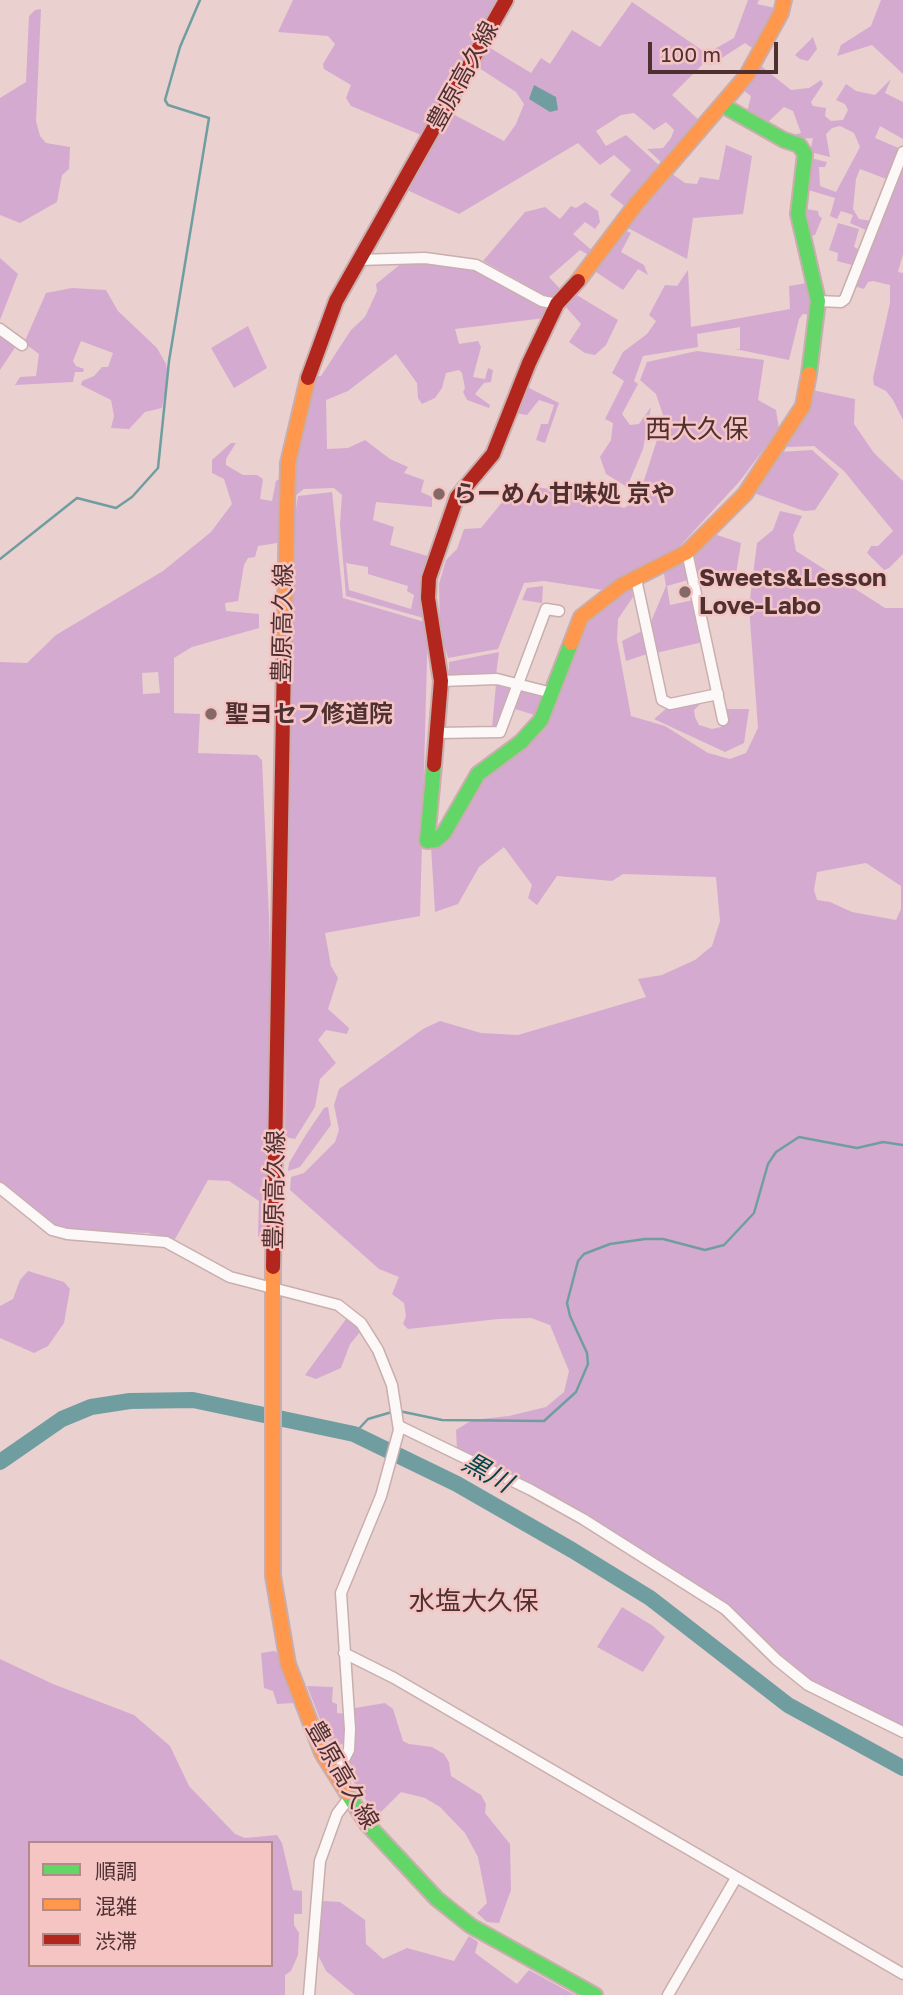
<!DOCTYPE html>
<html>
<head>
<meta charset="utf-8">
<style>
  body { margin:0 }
  #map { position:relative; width:903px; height:1995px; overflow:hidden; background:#ead0cf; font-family:"Golos Text","Noto Sans JP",sans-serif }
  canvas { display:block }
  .legend { position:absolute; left:28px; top:1841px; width:245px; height:126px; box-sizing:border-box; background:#f5c5c4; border:2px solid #b38989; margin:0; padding:9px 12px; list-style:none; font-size:21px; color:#4f3030 }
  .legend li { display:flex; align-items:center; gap:14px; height:35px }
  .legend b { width:35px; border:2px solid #b38989 }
  .scale { position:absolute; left:648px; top:42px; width:130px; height:32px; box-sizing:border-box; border:4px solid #4f3030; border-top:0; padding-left:9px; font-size:21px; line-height:24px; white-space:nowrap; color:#4f3030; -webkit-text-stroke:5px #f5c5c4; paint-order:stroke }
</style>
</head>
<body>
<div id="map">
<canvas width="903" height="1995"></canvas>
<ul class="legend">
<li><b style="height:9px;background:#63d668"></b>順調</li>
<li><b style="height:9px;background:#ff974d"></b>混雑</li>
<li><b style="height:9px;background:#b3261e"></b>渋滞</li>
</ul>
<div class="scale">100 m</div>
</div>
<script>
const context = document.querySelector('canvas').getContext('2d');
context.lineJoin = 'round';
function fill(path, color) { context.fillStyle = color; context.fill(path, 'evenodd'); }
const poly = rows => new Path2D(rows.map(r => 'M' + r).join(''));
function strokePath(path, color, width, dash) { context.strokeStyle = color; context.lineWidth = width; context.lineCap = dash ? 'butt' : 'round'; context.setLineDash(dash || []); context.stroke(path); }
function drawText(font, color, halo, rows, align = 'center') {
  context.font = font + ' "Golos Text","Noto Sans JP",sans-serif'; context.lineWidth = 5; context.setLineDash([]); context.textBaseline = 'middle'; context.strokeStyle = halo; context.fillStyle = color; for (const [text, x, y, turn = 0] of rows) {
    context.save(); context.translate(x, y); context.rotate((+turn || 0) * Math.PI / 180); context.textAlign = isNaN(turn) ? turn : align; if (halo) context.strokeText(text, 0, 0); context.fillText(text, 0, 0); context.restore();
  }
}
const green = poly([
  [293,0,500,0,421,135,351,106,346,98,351,85,324,69,323,64,335,44,328,36,278,32],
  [748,0,759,0,757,4,775,8,780,0,758,52,745,43,711,65,706,61,672,95,701,122,663,164,647,149,663,148,671,138,674,130,666,122,654,130,634,113,621,115,596,131,606,146,626,135,661,167,627,208,610,195,631,170,614,155,600,165,578,143,459,214,405,189,449,112,504,141,516,124,524,104,516,92,476,66,487,46,531,73,541,58,550,64,572,30,600,47,632,2,703,51,711,51,734,38],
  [881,0,903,0,903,74,872,45,837,56,841,45,871,26],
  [41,9,36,121,40,136,46,143,70,147,69,169,62,175,57,202,20,223,0,215,0,98,26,82,29,16,35,10],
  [813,37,817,49,808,61,800,59,795,55],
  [761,66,791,90,809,88,821,80,823,84,811,102,813,106,826,108,825,116,831,121,843,120,848,110,845,104,836,100,846,84,856,91,875,95,891,79,885,93,903,102,903,139,880,126,875,138,901,149,889,180,860,169,856,179,853,209,859,219,872,221,868,231,850,223,853,215,841,211,837,219,830,216,835,198,805,189,810,158,827,162,825,167,819,167,820,186,836,192,860,147,854,133,840,126,832,128,826,134,830,157,810,152,813,138,795,139,790,136,801,133,793,111,784,107,766,124,747,112,751,96,743,90],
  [726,145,752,156,743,214,693,218,687,259,626,227,668,171,685,183,697,184,700,177,719,180],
  [903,161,903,254,898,272,903,273,903,420,893,400,886,391,874,385,873,378,890,303,890,285,873,281,868,282,864,289,854,286],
  [805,200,806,209,818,211,819,216,822,218,815,235,805,236],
  [585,202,598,211,600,222,595,229,585,222,573,234,595,253,592,257,580,250,549,277,564,293,553,300,483,261,525,212,545,207,560,219,571,206,576,208],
  [838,223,859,229,854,247,858,249,852,265,837,261,838,253,829,250],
  [625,230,631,233,621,252,644,265,648,275,638,269,623,290,593,270],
  [0,258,18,274,0,320],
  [425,261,476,268,550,306,545,318,455,329,459,344,478,341,481,347,473,377,485,379,488,368,493,370,491,382,484,383,475,394,490,405,489,408,467,400,463,392,465,388,462,373,459,370,446,373,442,388,435,398,422,404,418,398,417,383,396,354,348,391,326,400,327,449,348,448,365,440,390,459,408,467,404,473,424,480,421,492,432,497,432,507,376,502,373,520,394,527,390,545,431,557,427,619,346,596,340,524,342,495,334,488,304,489,295,496,286,535,277,543,258,546,255,557,248,558,244,565,238,601,225,603,226,611,259,614,259,628,192,647,174,658,174,713,200,714,198,753,257,755,262,760,269,917,273,1146,267,1242,258,1236,259,1201,229,1181,208,1180,175,1239,148,1233,68,1231,52,1227,30,1213,0,1182,0,662,27,663,56,635,163,571,211,532,232,504,224,479,212,473,212,460,231,443,236,443,226,459,226,465,243,475,257,475,263,479,260,499,272,501,276,481,295,469,313,376,321,376,351,330,365,317,377,291,376,284,402,263],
  [346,563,368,567,368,574,408,586,407,591,414,595,411,609,349,590],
  [158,672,160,693,143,694,142,673],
  [688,270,691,327,790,309,789,286,813,282,813,315,803,314,799,319,789,360,735,349,740,349,740,327,697,334,698,347,643,356,634,381,638,384,622,414,630,425,639,424,651,407,643,449,627,487,606,474,600,457,611,440,613,423,605,419,624,381,612,373,623,352,647,334,656,321,649,315,665,285,677,286],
  [72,288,106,290,118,311,157,348,166,364,168,376,162,408,145,412,129,429,111,428,114,416,111,400,81,385,82,381,94,376,102,367,108,367,113,353,81,341,73,361,76,366,84,369,83,372,75,372,73,382,15,385,20,377,36,376,39,354,24,343,46,293],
  [575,294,618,320,606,345,595,355,585,353,569,342,581,324,564,305],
  [248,326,267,368,234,388,211,348],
  [0,332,16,346,0,370],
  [697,351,764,360,758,400,776,410,779,429,739,482,680,546,603,590,544,581,524,583,498,649,448,658,440,631,439,584,446,560,457,549,464,529,481,528,503,501,528,497,536,487,591,495,624,508,638,499,664,418,656,394,640,380,647,362],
  [523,385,559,403,545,443,536,440,541,424,548,424,554,405,539,400,527,415,516,413],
  [812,390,855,399,854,424,874,453,903,481,903,554,889,568,884,570,867,553,871,546,878,546,893,531,844,471,814,446,787,447],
  [812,450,839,474,815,510,804,511,751,492,778,452],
  [332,492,343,598,428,623,420,916,325,933,331,966,338,978,328,1009,349,1028,347,1034,326,1030,318,1040,336,1063,320,1079,315,1107,295,1139,285,1137,291,540,298,496],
  [780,511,802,516,793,535,796,551,885,608,903,608,903,1727,814,1684,703,1588,457,1450,456,1430,472,1420,509,1416,546,1407,564,1392,569,1371,550,1325,531,1318,498,1319,408,1329,403,1324,406,1316,404,1303,392,1294,399,1277,379,1269,290,1190,291,1177,304,1173,335,1142,339,1130,334,1105,339,1089,423,1029,440,1021,481,1033,518,1035,646,997,638,979,662,975,695,960,712,946,720,921,716,877,623,874,612,881,557,876,537,905,528,898,532,885,504,847,479,867,458,904,435,912,431,846,480,781,525,744,579,629,632,588,633,597,618,619,617,640,631,716,665,726,708,753,730,759,746,753,758,728,749,607,757,543,773,530],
  [866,863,901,886,901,909,896,920,852,912,830,902,817,900,814,890,817,872],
  [714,534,741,543,736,574,699,582,694,552],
  [684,558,688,580,667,586,670,605,693,600,703,642,656,653,650,624,666,586,663,568],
  [543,586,542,603,522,600,527,588],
  [642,631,647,654,626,661,622,641],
  [499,652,496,675,449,677,449,662],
  [496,684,508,684,512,691,497,728,492,728],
  [525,689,539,694,544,699,538,716,515,709,521,692],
  [703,701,694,710,695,717,699,725,712,729,721,727,724,709,749,709,744,743,725,752,654,719,667,708],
  [328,1107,331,1125,300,1167,288,1171,289,1163,307,1133,324,1108],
  [28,1271,64,1282,70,1289,64,1323,48,1346,34,1353,0,1338,0,1306,13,1299,20,1280],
  [349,1315,360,1332,350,1344,341,1368,316,1379,305,1375],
  [622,1607,653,1626,665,1637,643,1672,597,1647],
  [274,1651,278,1653,294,1703,277,1704,273,1691,264,1688,261,1653],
  [0,1659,53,1684,134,1715,170,1746,189,1786,235,1834,245,1838,277,1835,282,1843,293,1890,302,1891,302,1914,294,1914,294,1925,299,1933,298,1955,291,1971,285,1975,285,1995,0,1995],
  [30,1843,271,1843,271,1965,30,1965],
  [307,1686,333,1687,332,1702,337,1704,337,1713,347,1714,347,1742,334,1747,329,1742],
  [385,1703,393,1709,403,1741,409,1744,432,1747,444,1754,449,1762,451,1776,481,1795,486,1804,485,1813,510,1844,511,1890,499,1923,487,1922,477,1913,487,1903,478,1857,465,1833,440,1807,425,1798,401,1792,377,1816,345,1770,354,1734,355,1708],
  [323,1901,340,1902,365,1920,366,1944,383,1959,407,1948,454,1961,469,1936,478,1942,475,1953,517,1984,529,1970,575,1995,355,1995,326,1971,317,1953,319,1917]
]);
const water = poly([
  [534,85,556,97,558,110,550,112,529,99]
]);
const stream = poly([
  [0,559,77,498,116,508,132,497,158,468,169,361,209,118,168,105,165,100,180,47,200,0],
  [399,1411,442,1420,544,1421,576,1392,588,1364,587,1353,570,1316,567,1303,578,1261,584,1254,610,1244,645,1239,663,1239,705,1250,724,1245,754,1213,768,1164,776,1152,799,1137,857,1148,883,1142,903,1145],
  [354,1434,368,1419,392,1412]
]);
const river = poly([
  [0,1462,62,1419,91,1407,130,1401,193,1400,354,1434,457,1484,572,1550,650,1598,788,1705,903,1768]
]);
const street = poly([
  [359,260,425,258,476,265,542,301,557,304],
  [818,301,841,302,845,299,903,152],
  [0,329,22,345],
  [687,552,723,720],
  [636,579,662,700,670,704,718,694],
  [441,681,497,679,552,693],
  [437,733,500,732,546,609,559,611],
  [0,1188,52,1230,67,1234,166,1242,230,1277,338,1305,361,1323,378,1350,392,1385,399,1430,381,1496,341,1593,350,1729,349,1750,336,1775],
  [399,1426,531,1490,583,1519,725,1609,777,1660,808,1685,903,1732],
  [344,1653,394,1678,903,1974],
  [309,1995,320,1861,337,1814,349,1798],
  [668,1995,736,1878]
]);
const fast = poly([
  [722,105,784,140,799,145,805,154,798,214,818,301,809,374],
  [434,765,427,841,436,840,444,833,478,774,521,742,541,720,571,643],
  [347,1793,367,1824,437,1899,471,1926,595,1995]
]);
const slow = poly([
  [578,281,637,203,747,75,781,13,784,0],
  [571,643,581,617,622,585,687,552,745,494,803,406,809,374],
  [284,658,288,463,308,378],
  [273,1267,273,1576,288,1664,322,1753,347,1793]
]);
const jam = poly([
  [308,378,336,301,506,0],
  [434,765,441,681,428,598,429,578,457,497,493,454,529,363,557,304,578,281],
  [273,1267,284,658]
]);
const markers = [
  [439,494,7,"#856868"],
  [685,592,7,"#856868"],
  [211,714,7,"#856868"]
];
const streetNames = [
  ["豊原高久線",463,76,-61],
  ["豊原高久線",283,623,-89],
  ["豊原高久線",275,1190,-89],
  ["豊原高久線",342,1775,60]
];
const poiNames = [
  ["らーめん甘味処 京や",453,494],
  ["Sweets&Lesson",699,578],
  ["Love-Labo",699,606],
  ["聖ヨセフ修道院",225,714]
];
const neighbourhoodNames = [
  ["西大久保",697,430],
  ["水塩大久保",474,1602]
];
const waterNames = [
  ["黒川",487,1473,29]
];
fill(green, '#d5aad1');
fill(water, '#709ea0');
strokePath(stream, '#709ea0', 2.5);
strokePath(river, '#709ea0', 16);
strokePath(street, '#c9aeae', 13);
strokePath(fast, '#c9aeae', 18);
strokePath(slow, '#c9aeae', 18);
strokePath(jam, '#c9aeae', 18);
strokePath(street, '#fcf8f8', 10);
strokePath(fast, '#63d668', 14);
strokePath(slow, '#ff974d', 14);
strokePath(jam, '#b3261e', 14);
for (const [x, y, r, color] of markers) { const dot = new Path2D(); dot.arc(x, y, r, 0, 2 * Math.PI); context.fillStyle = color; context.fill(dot); strokePath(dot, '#f5c5c4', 2.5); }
drawText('24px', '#4f3030', '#f5c5c4', streetNames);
drawText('bold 24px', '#4f3030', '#f5c5c4', poiNames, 'left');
drawText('26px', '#4f3030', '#f5c5c4', neighbourhoodNames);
drawText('italic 26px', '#00484b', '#f5c5c4', waterNames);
</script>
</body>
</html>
